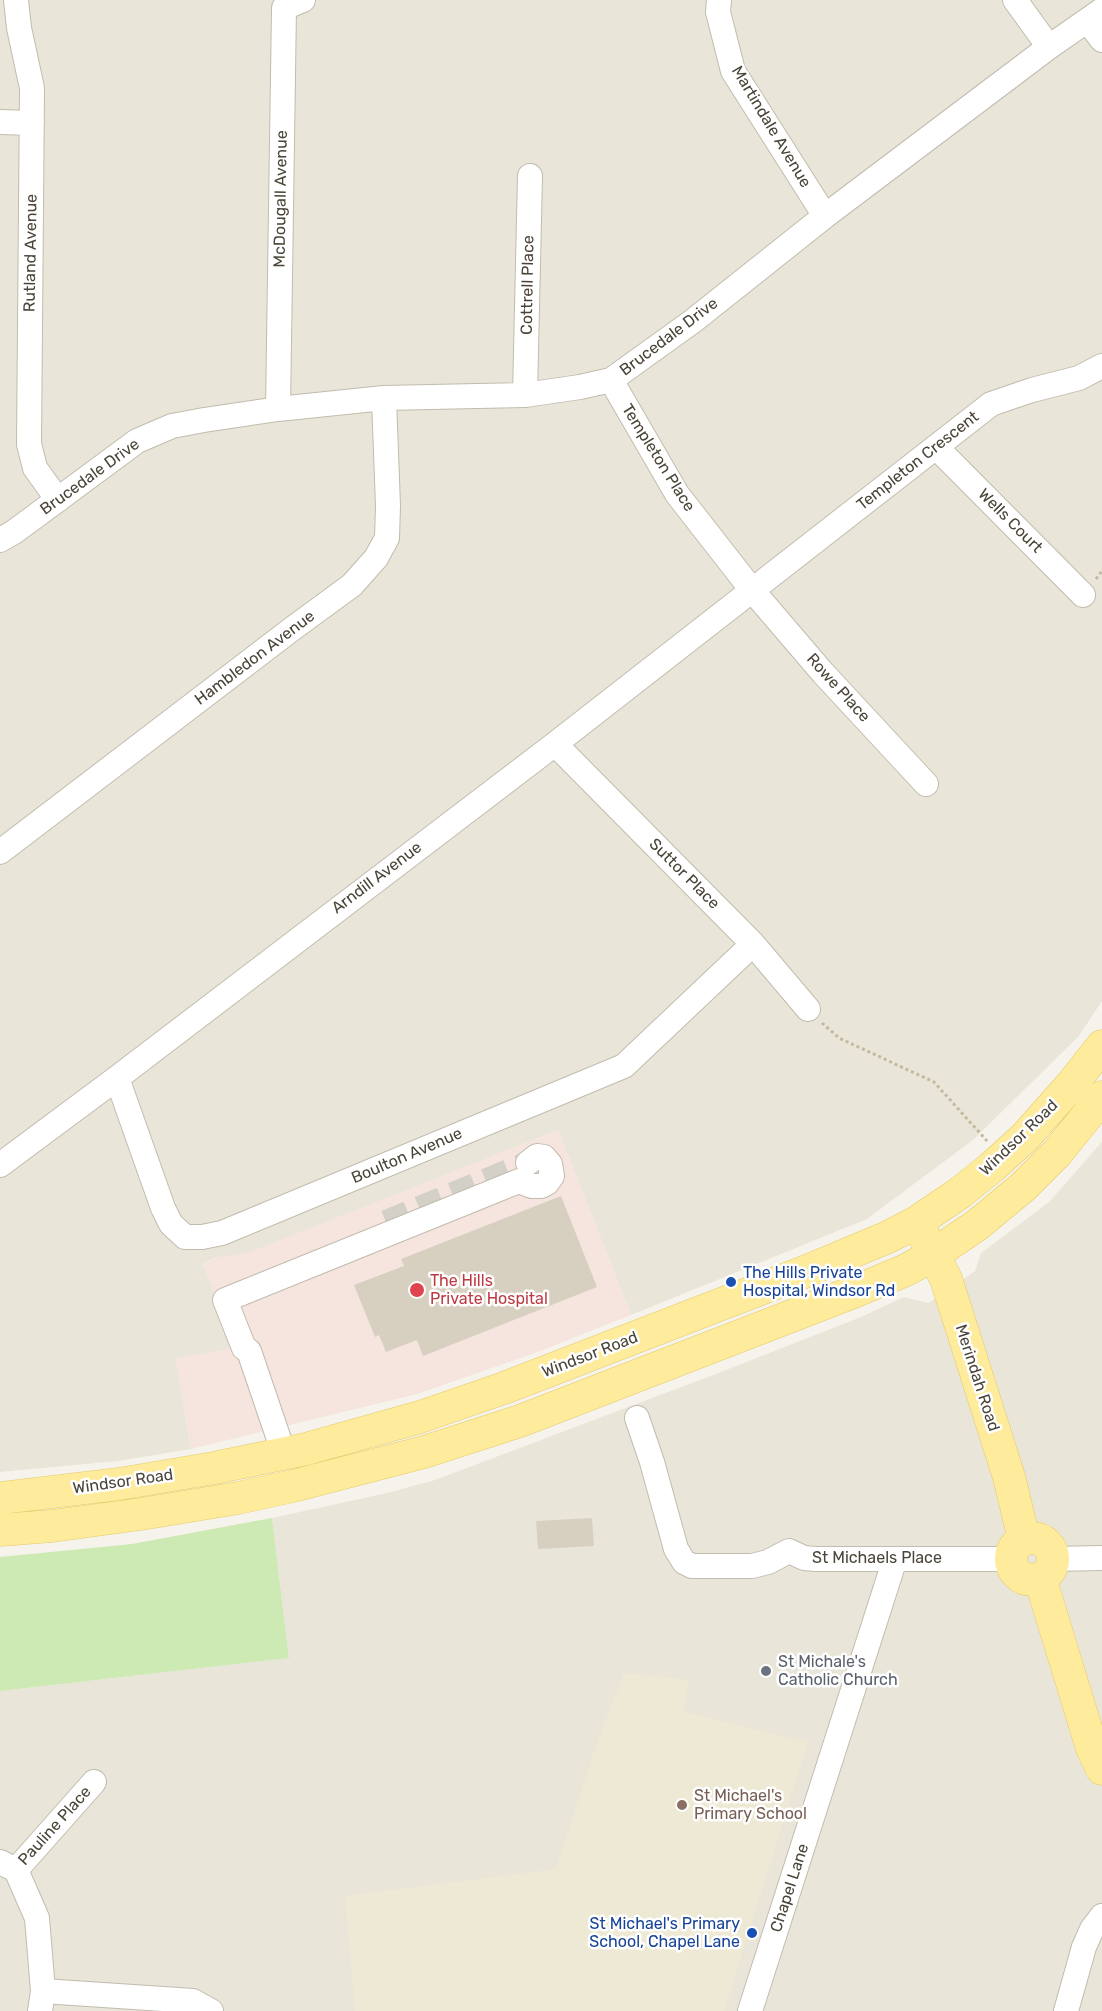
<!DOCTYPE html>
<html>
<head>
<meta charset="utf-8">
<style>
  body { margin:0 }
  canvas { display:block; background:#f5f3eb }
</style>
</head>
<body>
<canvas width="1102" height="2011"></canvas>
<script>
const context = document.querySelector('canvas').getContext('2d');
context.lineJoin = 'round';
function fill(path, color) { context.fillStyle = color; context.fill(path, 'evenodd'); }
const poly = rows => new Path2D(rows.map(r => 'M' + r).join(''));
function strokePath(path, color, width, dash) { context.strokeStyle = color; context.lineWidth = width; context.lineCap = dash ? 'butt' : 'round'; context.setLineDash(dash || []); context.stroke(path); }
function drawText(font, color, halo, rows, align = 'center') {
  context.font = font + ' Rubik,sans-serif'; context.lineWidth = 5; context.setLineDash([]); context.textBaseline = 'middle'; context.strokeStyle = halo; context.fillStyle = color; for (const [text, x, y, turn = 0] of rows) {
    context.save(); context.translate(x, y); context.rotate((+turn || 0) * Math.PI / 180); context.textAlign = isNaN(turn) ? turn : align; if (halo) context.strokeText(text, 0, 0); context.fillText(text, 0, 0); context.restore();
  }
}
const residential = poly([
  [0,0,1102,0,1102,1001,1079,1036,973,1140,867,1219,631,1315,558,1130,250,1253,214,1258,203,1264,236,1348,176,1358,191,1449,118,1461,0,1472],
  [1102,1142,1102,2011,0,2011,0,1691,289,1658,272,1518,387,1493,435,1480,721,1372,861,1317,904,1297,929,1303,975,1271,981,1253,1049,1202]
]);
const education = poly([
  [624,1673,689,1680,684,1712,808,1742,724,2011,355,2011,345,1896,556,1869,597,1742]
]);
const medical = poly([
  [558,1130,631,1315,535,1353,417,1394,191,1449,176,1358,236,1348,203,1264,215,1258,250,1252]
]);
const green = poly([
  [272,1518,289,1658,0,1691,0,1557,132,1544]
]);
const building = poly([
  [561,1196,597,1287,423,1356,417,1340,386,1352,379,1335,375,1337,354,1285,404,1266,401,1259],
  [592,1518,594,1546,538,1549,536,1521]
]);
const minorTunnel = poly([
  [386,1222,528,1163]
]);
const path = poly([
  [1096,579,1102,571],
  [822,1023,839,1038,934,1082,987,1141]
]);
const minor = poly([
  [16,0,19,28,32,88,29,444,35,468,58,500],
  [719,0,718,12,733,71,825,216],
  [1015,0,1049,47],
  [1088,22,1102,40],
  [0,122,32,123],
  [611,380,677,494,752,590,823,673,926,784],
  [525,395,530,176],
  [278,409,284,8,303,0],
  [936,447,1083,595],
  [0,540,14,532,137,441,172,426,204,420,278,409,384,398,525,395,580,387,611,380,693,321,825,216,1049,47,1102,10],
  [555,744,753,944,808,1009],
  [0,852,292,629,352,585,376,558,387,538,388,506,384,398],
  [117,1078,163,1208,171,1224,185,1237,202,1237,222,1233,624,1066,753,944],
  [0,1165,117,1078,555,744,991,404,1032,390,1079,378,1102,366],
  [637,1418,652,1462,676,1549,684,1562,692,1566,752,1566,768,1562,789,1551,804,1558,816,1559,1011,1559],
  [284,1454,249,1351,244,1348,225,1300,519,1181,532,1186,541,1186,547,1183,552,1176,550,1164,544,1157,537,1156,528,1163],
  [1053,1559,1102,1558],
  [0,1862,16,1870,37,1918,43,1991,40,2011],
  [16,1870,94,1782],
  [43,1991,193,2001,211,2011],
  [750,2011,895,1559],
  [1066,2011,1084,1947,1092,1929,1102,1916]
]);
const major = poly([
  [924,1236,946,1279,1009,1477,1024,1539],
  [0,1498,119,1484,214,1468,306,1449,420,1417,504,1388,807,1271,888,1237,917,1222,961,1192,992,1167,1025,1137,1072,1084,1102,1046],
  [0,1530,52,1526,141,1514,238,1498,293,1486,424,1452,520,1421,856,1291,906,1270,933,1255,977,1225,1023,1187,1057,1153,1102,1097],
  '1011 1559a21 21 0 1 1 42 0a21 21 0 1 1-42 0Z',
  [1040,1578,1092,1748,1102,1769]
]);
const markers = [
  [731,1282,6,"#1a4fb4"],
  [417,1290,8,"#e0444e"],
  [766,1671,6,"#6b7280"],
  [682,1805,6,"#8d6e63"],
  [752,1933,6,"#1a4fb4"]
];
const streetNames = [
  ["Martindale Avenue",771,127,59],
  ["McDougall Avenue",281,199,-89],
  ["Rutland Avenue",31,253,-89],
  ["Cottrell Place",528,285,-89],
  ["Brucedale Drive",669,337,-37],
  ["Templeton Place",658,458,58],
  ["Templeton Crescent",918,461,-38],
  ["Brucedale Drive",90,477,-36],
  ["Wells Court",1010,521,45],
  ["Hambledon Avenue",255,658,-37],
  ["Rowe Place",838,688,48],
  ["Suttor Place",684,874,45],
  ["Arndill Avenue",377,878,-37],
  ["Windsor Road",1019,1138,-44],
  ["Boulton Avenue",407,1156,-23],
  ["Windsor Road",590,1355,-21],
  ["Merindah Road",977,1378,72],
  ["Windsor Road",123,1482,-8],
  ["St Michaels Place",877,1558],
  ["Pauline Place",55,1826,-48],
  ["Chapel Lane",790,1888,-72]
];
const transitNames = [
  ["The Hills Private",743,1273],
  ["Hospital, Windsor Rd",743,1291],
  ["St Michael's Primary",740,1924,"right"],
  ["School, Chapel Lane",740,1942,"right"]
];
const healthNames = [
  ["The Hills",430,1281],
  ["Private Hospital",430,1299]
];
const worshipNames = [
  ["St Michale's",778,1662],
  ["Catholic Church",778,1680]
];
const educationNames = [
  ["St Michael's",694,1796],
  ["Primary School",694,1814]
];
fill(residential, '#e9e6d9');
fill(education, '#eee9d5');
fill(medical, '#f6e4df');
fill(green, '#cde9b4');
fill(building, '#d7d0c0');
strokePath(minorTunnel, '#d3d0c7', 24, [24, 12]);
strokePath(minor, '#c1bcad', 26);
strokePath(major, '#e5ca69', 33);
strokePath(path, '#c3b99e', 3, [3, 3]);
strokePath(minor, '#fff', 24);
strokePath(major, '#feeb9b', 32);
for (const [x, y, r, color] of markers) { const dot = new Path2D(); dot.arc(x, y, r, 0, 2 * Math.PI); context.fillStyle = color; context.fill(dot); strokePath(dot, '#fff', 2); }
drawText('16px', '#4a4538', '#fff', streetNames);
drawText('16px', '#164399', '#fff', transitNames, 'left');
drawText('16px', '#be3a42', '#fff', healthNames, 'left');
drawText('16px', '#5b616d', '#fff', worshipNames, 'left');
drawText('16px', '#785e54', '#fff', educationNames, 'left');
</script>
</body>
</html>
